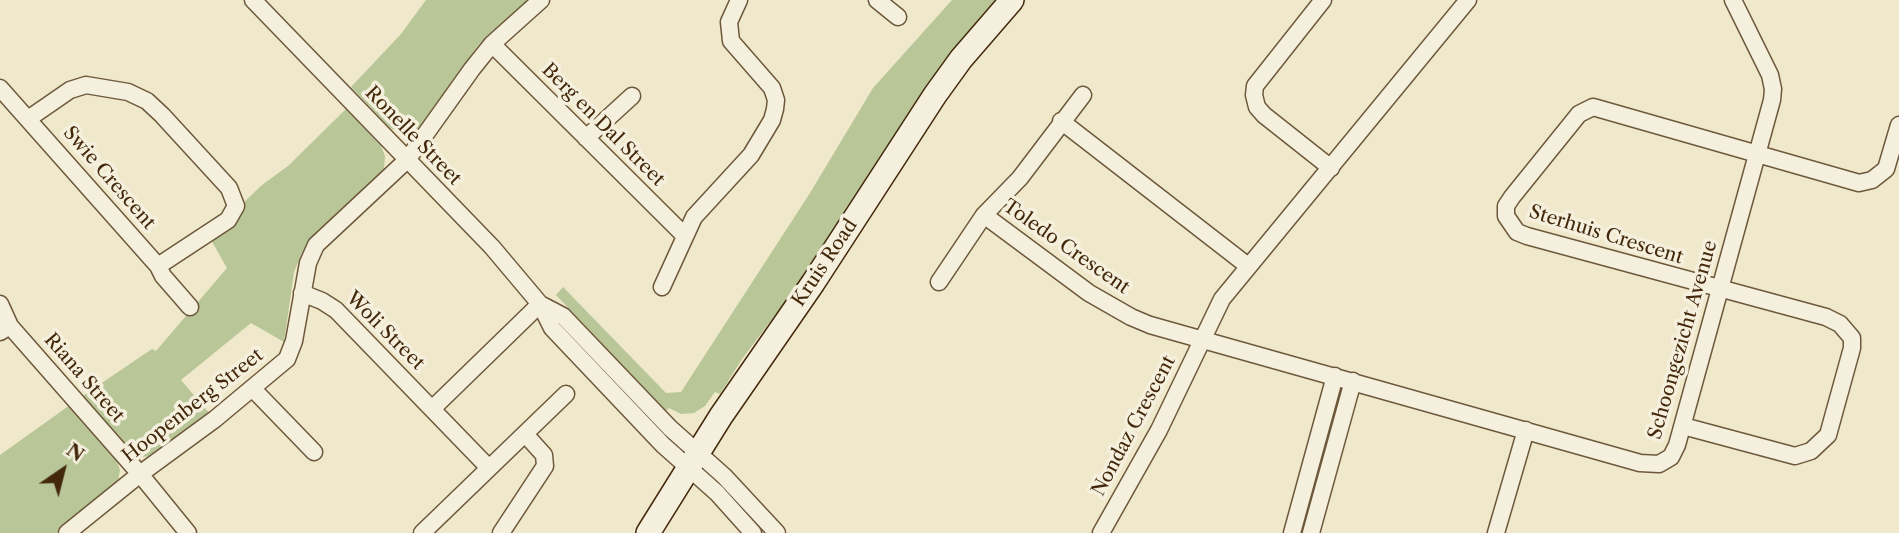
<!DOCTYPE html>
<html>
<head>
<meta charset="utf-8">
<style>
  body { margin:0 }
  #map { position:relative; width:1899px; height:533px; overflow:hidden; background:#f0e8ca; font-family:"Libre Caslon Text",serif }
  canvas { display:block }
  .north { position:absolute; left:28px; top:435px; width:70px; height:70px; -webkit-text-stroke:5px #f5f0dd; paint-order:stroke; rotate:35deg; font-size:19px; font-weight:700; line-height:28px; text-align:center; color:#43280c }
  .north::after { content:''; display:block; margin:auto; width:24px; height:32px; background:#43280c; clip-path:polygon(50% 0,100% 100%,50% 72%,0 100%) }
</style>
</head>
<body>
<div id="map">
<canvas width="1899" height="533"></canvas>
<div class="north">N</div>
</div>
<script>
const context = document.querySelector('canvas').getContext('2d');
context.lineJoin = 'round';
function fill(path, color) { context.fillStyle = color; context.fill(path, 'evenodd'); }
const poly = rows => new Path2D(rows.map(r => 'M' + r).join(''));
function strokePath(path, color, width, dash) { context.strokeStyle = color; context.lineWidth = width; context.lineCap = dash ? 'butt' : 'round'; context.setLineDash(dash || []); context.stroke(path); }
function drawText(font, color, halo, rows, align = 'center') {
  context.font = font + ' "Libre Caslon Text",serif'; context.lineWidth = 7; context.setLineDash([]); context.textBaseline = 'middle'; context.strokeStyle = halo; context.fillStyle = color; for (const [text, x, y, turn = 0] of rows) {
    context.save(); context.translate(x, y); context.rotate((+turn || 0) * Math.PI / 180); context.textAlign = isNaN(turn) ? turn : align; if (halo) context.strokeText(text, 0, 0); context.fillText(text, 0, 0); context.restore();
  }
}
const green = poly([
  [426,0,532,0,479,44,420,127,409,133,402,133,390,128,351,87,401,34],
  [952,0,1001,0,800,282,742,359,720,394,715,392,705,406,694,413,681,414,669,408,666,411,556,295,563,287,666,393,681,392,810,193,873,88],
  [346,109,381,146,385,156,384,169,380,176,302,253,294,272,284,342,251,323,181,380,209,413,153,456,141,457,130,453,81,397,152,349,156,351,227,268,211,240,240,206,262,185,288,166],
  [70,405,116,459,120,470,118,481,110,491,56,533,0,533,0,455]
]);
const street = poly([
  [253,0,492,247,540,304,552,328,663,445,717,493,753,533],
  [877,0,898,17],
  [1323,0,1255,86,1254,95,1257,107,1264,115,1331,168],
  [492,44,684,235],
  [0,88,158,266,163,276,190,307],
  [28,119,70,90,86,85,128,92,147,101,162,115,229,188,236,206,228,220,158,266],
  [1061,121,1248,266],
  [586,138,632,96],
  [984,215,1089,293,1131,317,1150,325,1640,463,1659,464,1671,457,1677,445,1772,100,1773,89,1770,75,1733,0],
  [939,282,984,215,1020,178,1083,95],
  [662,287,694,217,751,155,772,120,775,109,776,100,772,88,731,41,729,22,739,0],
  [302,293,322,301,336,310,489,468],
  [0,304,10,326],
  [540,304,563,316,670,428,724,476,777,533],
  [0,332,10,326,140,474,188,533],
  [253,389,314,452],
  [432,409,540,304],
  [1683,426,1795,456,1811,451,1828,435,1852,348,1852,338,1840,324,1826,317,1527,236,1517,232,1506,216,1506,206,1512,197,1579,114,1593,107,1859,183,1872,180,1886,169,1899,125],
  [67,533,140,474,215,419,287,359,294,341,308,263,316,245,407,160,472,69,492,44,541,0],
  [422,533,566,394],
  [501,533,545,466,544,455,525,434],
  [1101,533,1159,430,1222,299,1468,0],
  [1292,533,1335,376],
  [1311,533,1353,381],
  [1496,533,1526,430]
]);
const secondary = poly([
  [648,533,721,416,813,283,935,95,961,59,1012,0]
]);
const streetNames = [
  ["Berg en Dal Street",603,125,45],
  ["Ronelle Street",413,136,46],
  ["Swie Crescent",109,178,49],
  ["Sterhuis Crescent",1606,235,17],
  ["Toledo Crescent",1066,247,35],
  ["Kruis Road",825,263,-56],
  ["Woli Street",385,331,45],
  ["Schoongezicht Avenue",1683,340,-74],
  ["Riana Street",84,378,49],
  ["Hoopenberg Street",193,406,-38],
  ["Nondaz Crescent",1134,426,-62]
];
fill(green, '#b9c697');
strokePath(street, '#6e583c', 19);
strokePath(secondary, '#43280c', 26);
strokePath(street, '#f5f0dd', 16);
strokePath(secondary, '#f5f0dd', 23);
drawText('19px', '#43280c', '#f5f0dd', streetNames);
</script>
</body>
</html>
